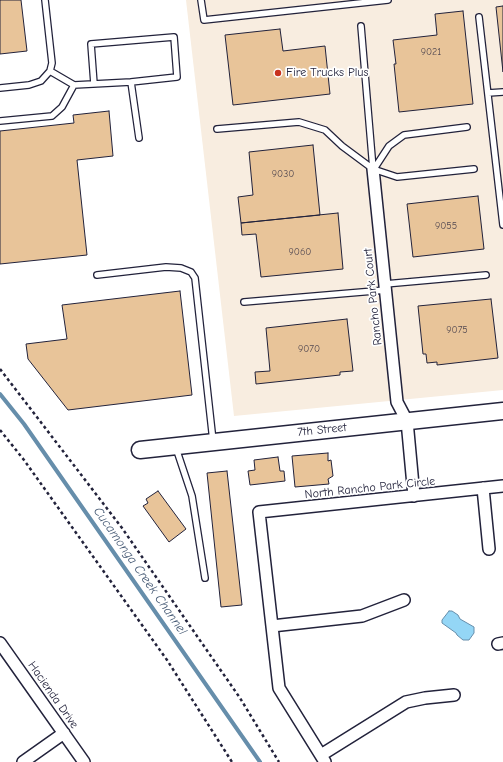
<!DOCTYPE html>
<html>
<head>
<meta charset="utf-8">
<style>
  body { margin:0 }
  canvas { display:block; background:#fff }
</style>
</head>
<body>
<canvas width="503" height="762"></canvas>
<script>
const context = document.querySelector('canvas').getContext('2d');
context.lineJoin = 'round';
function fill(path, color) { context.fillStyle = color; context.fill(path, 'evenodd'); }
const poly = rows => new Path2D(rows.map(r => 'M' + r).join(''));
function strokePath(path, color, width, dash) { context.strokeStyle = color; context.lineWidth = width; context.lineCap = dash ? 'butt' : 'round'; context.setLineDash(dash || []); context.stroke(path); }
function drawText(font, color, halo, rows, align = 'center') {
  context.font = font + ' "Comic Neue",sans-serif'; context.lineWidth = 3.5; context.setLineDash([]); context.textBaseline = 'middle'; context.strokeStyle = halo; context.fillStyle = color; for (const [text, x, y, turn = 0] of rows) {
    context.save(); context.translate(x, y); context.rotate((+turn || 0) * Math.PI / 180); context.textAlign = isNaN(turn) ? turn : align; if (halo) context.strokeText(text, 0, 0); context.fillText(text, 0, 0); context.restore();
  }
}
const built = poly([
  [186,0,503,0,503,390,234,416]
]);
const water = poly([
  [449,611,452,611,458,615,460,619,474,627,474,633,469,640,463,640,457,635,456,633,442,623,442,620,449,611]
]);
const stream = poly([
  [0,394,24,424,260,762]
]);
const building = poly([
  [0,0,21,0,27,51,0,54,0,0],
  [503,6,503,72,496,7,503,6],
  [463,11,473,104,399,112,394,64,396,64,393,40,437,35,435,14,463,11],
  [280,29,283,51,325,46,330,94,233,105,225,35,280,29],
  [109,111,113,156,77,160,87,255,0,264,0,131,74,123,73,115,109,111],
  [313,145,320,215,241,223,238,197,253,195,249,152,313,145],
  [478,196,484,249,413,257,407,204,478,196],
  [338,213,343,269,261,277,256,234,242,235,241,223,338,213],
  [180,291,192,395,68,410,28,359,26,344,67,339,62,305,180,291],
  [491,299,498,358,437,365,437,362,427,363,426,354,423,354,418,306,491,299],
  [347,319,353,371,340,372,340,375,256,384,255,372,270,371,266,328,347,319],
  [328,453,328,461,331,460,333,476,328,479,329,484,295,487,292,456,328,453],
  [278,457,280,471,284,471,285,481,250,485,248,471,255,470,254,460,278,457],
  [227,471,242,605,221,607,207,473,227,471],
  [158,491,186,529,169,542,143,506,148,503,146,499,158,491]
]);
const path = poly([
  [0,369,122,528,240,698,279,762],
  [0,430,24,460,167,660,232,762]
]);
const lane = poly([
  [201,0,204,20,388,0],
  [479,17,503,225],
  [361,26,373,169],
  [50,71,74,85,131,82,139,138],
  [94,84,91,44,174,37,177,77,131,82],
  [0,88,29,85,41,81,50,71,52,63,45,0],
  [488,93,503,92],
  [0,121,52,116,62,107,74,85],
  [217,129,299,122,325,130,342,146,373,169,397,177,474,169],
  [374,169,389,146,404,135,467,127],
  [97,275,166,267,181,268,191,272,195,278,213,441],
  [385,284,486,275],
  [244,302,386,290],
  [176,448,192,496,205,578]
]);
const street = poly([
  [373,169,397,402,407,421,414,496],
  [483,488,489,549],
  [272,626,362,616,404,600],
  [0,643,84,762],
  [498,644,503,643],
  [321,755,406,702,425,698,454,695],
  [23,762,64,733],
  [325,762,279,688,259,512,503,486]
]);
const secondary = poly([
  [140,450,503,411]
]);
const markers = [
  [278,73,4,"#c8321e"]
];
const numberNames = [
  ["9021",431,52],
  ["9030",283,174],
  ["9055",446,226],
  ["9060",300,252],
  ["9075",457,330],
  ["9070",309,349]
];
const poiNames = [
  ["Fire Trucks Plus",286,73]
];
const streetNames = [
  ["Rancho Park Court",373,297,-96],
  ["7th Street",322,430,-6],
  ["North Rancho Park Circle",370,488,-6],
  ["Hacienda Drive",53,695,55]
];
const waterNames = [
  ["Cucamonga Creek Channel",140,571,55]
];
fill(built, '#f8ede0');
fill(water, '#94d6f6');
strokePath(water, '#668eab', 1);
strokePath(stream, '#668eab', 4);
fill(building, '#e8c499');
strokePath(building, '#22223b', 1);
strokePath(lane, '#22223b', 8);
strokePath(street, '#22223b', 14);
strokePath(secondary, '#22223b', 19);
strokePath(path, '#22223b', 2.5, [3, 3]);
strokePath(lane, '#fff', 5.5);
strokePath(street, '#fff', 11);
strokePath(secondary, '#fff', 16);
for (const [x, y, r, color] of markers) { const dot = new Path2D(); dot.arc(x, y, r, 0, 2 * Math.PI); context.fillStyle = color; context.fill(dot); strokePath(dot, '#fff', 1.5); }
drawText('10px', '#544a52', null, numberNames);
drawText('12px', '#22223b', '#fff', poiNames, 'left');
drawText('12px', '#22223b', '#fff', streetNames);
drawText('italic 13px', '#445873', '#fff', waterNames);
</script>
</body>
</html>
